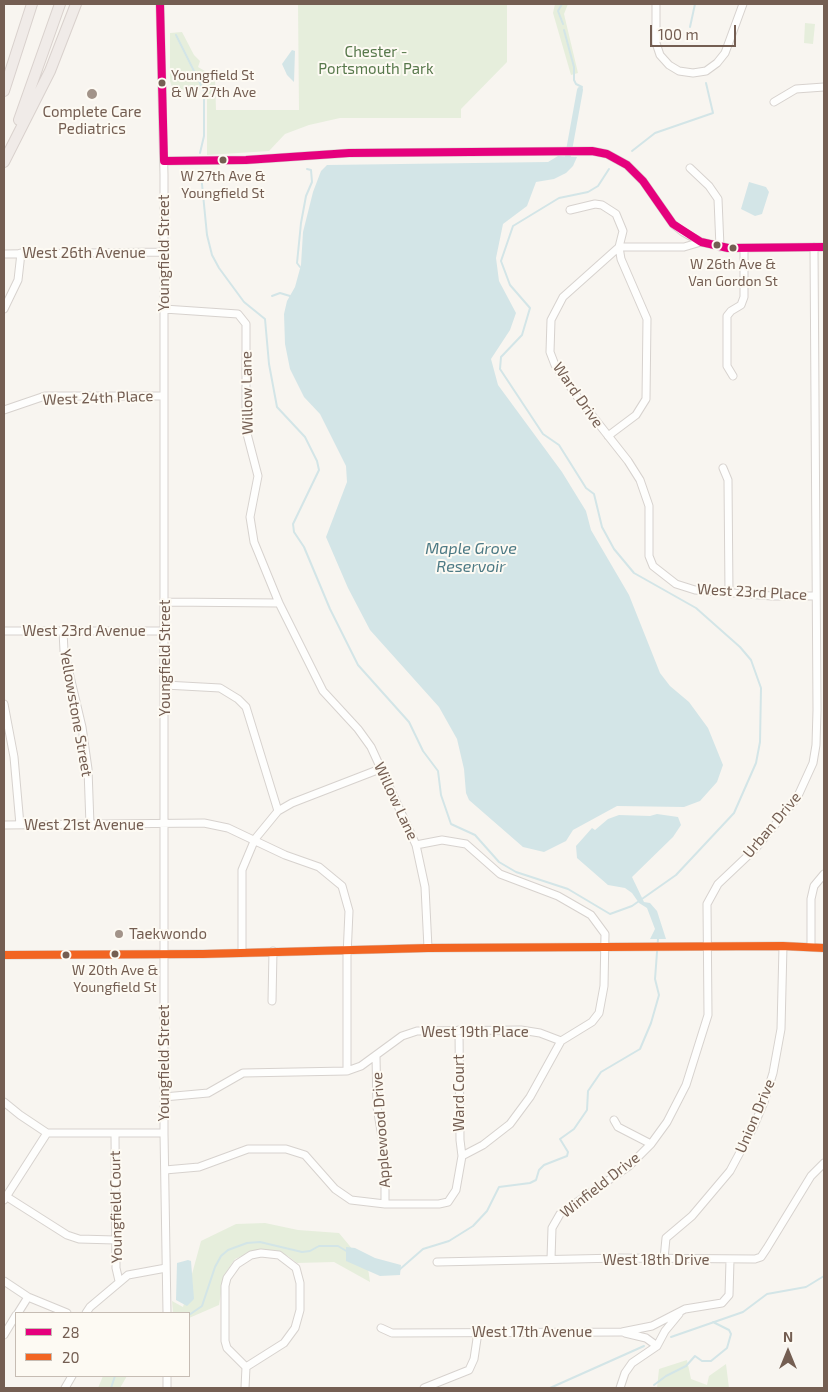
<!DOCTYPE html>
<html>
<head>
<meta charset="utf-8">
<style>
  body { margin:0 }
  #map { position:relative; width:828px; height:1392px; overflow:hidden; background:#f8f5f0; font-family:"Exo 2",sans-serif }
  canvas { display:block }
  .frame { position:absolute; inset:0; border:5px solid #745e52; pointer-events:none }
  .legend { position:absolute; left:15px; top:1312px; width:175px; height:65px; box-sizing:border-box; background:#fdfaf3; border:1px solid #c6bcb3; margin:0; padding:6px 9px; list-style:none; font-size:15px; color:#745e52 }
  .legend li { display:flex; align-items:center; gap:10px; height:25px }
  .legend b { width:25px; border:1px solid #c6bcb3 }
  .north { position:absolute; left:763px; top:1327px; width:50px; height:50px; -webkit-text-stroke:4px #fdfaf3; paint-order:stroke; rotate:0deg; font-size:14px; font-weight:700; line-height:20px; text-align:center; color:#745e52 }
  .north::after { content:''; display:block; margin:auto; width:18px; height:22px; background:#745e52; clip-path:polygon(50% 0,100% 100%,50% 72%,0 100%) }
  .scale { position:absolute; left:650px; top:25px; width:86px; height:22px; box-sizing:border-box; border:2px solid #745e52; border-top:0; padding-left:6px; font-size:15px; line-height:18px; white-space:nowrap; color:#745e52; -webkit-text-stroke:4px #fdfaf3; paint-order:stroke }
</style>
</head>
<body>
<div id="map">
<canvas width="828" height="1392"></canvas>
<div class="frame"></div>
<ul class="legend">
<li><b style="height:6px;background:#e5007d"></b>28</li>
<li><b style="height:6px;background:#f26522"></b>20</li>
</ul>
<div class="north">N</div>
<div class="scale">100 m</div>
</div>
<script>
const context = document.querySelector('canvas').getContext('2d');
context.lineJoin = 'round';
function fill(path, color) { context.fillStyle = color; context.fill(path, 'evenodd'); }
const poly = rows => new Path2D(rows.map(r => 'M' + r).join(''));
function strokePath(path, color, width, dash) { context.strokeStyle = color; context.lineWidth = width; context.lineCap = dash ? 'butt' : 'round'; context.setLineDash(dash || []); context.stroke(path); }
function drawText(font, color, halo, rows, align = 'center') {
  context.font = font + ' "Exo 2",sans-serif'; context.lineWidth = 4; context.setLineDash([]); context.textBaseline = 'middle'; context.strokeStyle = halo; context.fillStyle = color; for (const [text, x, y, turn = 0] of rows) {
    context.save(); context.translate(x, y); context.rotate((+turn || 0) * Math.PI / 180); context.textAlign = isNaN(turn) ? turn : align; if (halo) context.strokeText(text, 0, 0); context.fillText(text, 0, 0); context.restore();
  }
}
const green = poly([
  [298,4,507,4,507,62,461,109,461,118,340,118,309,125,285,134,269,151,207,155,207,89,173,90,170,81,170,33,182,32,194,55,200,61,198,67,215,77,216,110,299,110],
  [555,4,568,4,564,14,578,73,571,75,553,13],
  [805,23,815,24,813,44,804,43],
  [265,1223,298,1230,339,1233,368,1268,370,1282,334,1262,297,1263,288,1256,270,1251,249,1253,235,1259,224,1275,219,1305,189,1318,189,1313,173,1313,172,1301,183,1307,201,1241,236,1224],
  [687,1360,691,1379,707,1385,709,1376,726,1364,729,1388,657,1388,659,1369],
  [103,1376,127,1376,120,1388,98,1388]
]);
const water = poly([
  [292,50,295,51,294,82,287,75,282,64],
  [558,156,577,157,573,166,566,173,554,179,536,182,527,206,503,224,496,258,499,281,516,313,510,330,491,359,498,385,562,472,586,511,591,530,629,595,660,673,670,686,689,702,708,728,723,765,717,782,700,801,684,807,617,806,573,830,566,841,544,852,523,847,469,800,466,793,464,769,457,739,439,707,370,630,348,588,326,537,347,482,346,466,320,414,304,397,290,369,285,344,284,314,287,301,295,287,301,265,303,232,313,192,321,171,327,165,548,162],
  [749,182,766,187,769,192,762,214,755,216,741,209],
  [657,814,678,817,681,825,673,837,632,877,644,902,650,903,657,911,666,939,650,939,655,929,647,908,639,903,632,893,625,888,608,885,577,858,576,846,592,828,595,830,608,819,619,815,650,816],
  [346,1247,355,1248,375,1258,401,1265,400,1275,380,1276,346,1261],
  [188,1260,191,1261,194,1299,187,1306,176,1300,177,1263]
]);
const stream = poly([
  [562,4,558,11,563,24],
  [690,27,695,4],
  [564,30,574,67,574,80,576,84,582,87,580,90],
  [176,35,204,91,204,136,200,153],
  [632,151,655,133,713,113,706,83],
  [201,174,207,235,212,255,219,268,244,302,265,319,269,364,277,407,305,437,317,461,319,470,293,524,294,532,304,547,330,609,358,665,409,722,423,751,438,771,441,795,451,824,475,835,499,862,516,872,568,889,610,914,632,906,676,875,734,813,756,763,760,742,761,688,751,660,740,647,696,608,634,573,614,549,602,527,594,494,586,488,559,445,543,434,500,369,501,357,522,335,530,308,510,285,501,261,513,226,559,198,588,192,598,186,609,169],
  [300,267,297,263,301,223,306,196,312,182,311,170,307,169],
  [272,296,280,293,290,296],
  [399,1270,423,1249,449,1241,473,1226,487,1211,499,1187,530,1183,536,1180,539,1170,544,1165,567,1156,568,1152,560,1139,574,1129,587,1110,588,1091,601,1072,640,1049,651,1023,659,995,655,979,658,939],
  [189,1315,202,1306,215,1267,221,1256,228,1250,247,1243,260,1242,302,1252,310,1251,319,1246,338,1246,348,1252],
  [671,1337,743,1312,767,1294,806,1287,824,1276],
  [654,1385,666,1376,686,1366,695,1356,702,1361,711,1361,727,1348,731,1334,729,1330,713,1322],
  [111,1388,115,1376],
  [550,1388,644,1346]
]);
const canal = poly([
  [568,156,580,90]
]);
const minor = poly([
  [160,4,164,175,164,1133,167,1313],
  [656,4,656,43,660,55,669,65,679,71,693,73,706,71,717,63,725,53,743,4],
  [774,102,796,89,824,87],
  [164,161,246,160,349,153,592,151,607,154,627,165,643,181,673,224,683,232,701,242,728,248,824,247],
  [690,168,709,186,718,199,720,247],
  [570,210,595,204,602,205,616,214,623,231,619,247,621,259,647,319,646,399,636,415,608,436],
  [701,242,684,247,619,247,563,297,551,320,550,352,555,365,576,395,628,461,640,480,649,506,649,556,653,566,676,584,695,590,772,596,815,596],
  [4,254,164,252],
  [4,309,18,280,21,253],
  [164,309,238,314,246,324,246,430,258,476,250,517,254,542,279,603,323,691,358,729,371,747,416,845,425,887,428,948],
  [733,376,727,366,727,316,731,311,741,305,744,297,744,248],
  [4,410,45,396,164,396],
  [723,468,728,480,729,593],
  [165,602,279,603],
  [4,631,165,631],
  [63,631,64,651,82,727,88,769,90,825],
  [165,685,220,688,238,699,246,707,278,811],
  [4,704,14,757,20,825],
  [4,825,204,823,228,828,285,855,319,867,342,886,349,911,347,956,347,1071],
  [811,947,811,899,814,886,824,874],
  [242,952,242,870,255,839,278,811,292,803,380,769],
  [4,955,203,954,428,948,783,946,824,948],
  [272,1001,273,951],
  [459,1030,460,1140,462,1156],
  [376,1056,377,1107,385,1156,385,1204],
  [164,1097,208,1093,243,1073,347,1071,361,1066,402,1036,417,1031,521,1030,540,1033,561,1041],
  [4,1102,20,1115,47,1133],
  [614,1120,618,1127,651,1144],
  [47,1133,164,1133],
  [115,1134,116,1268,119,1281],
  [165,1170,199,1167,248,1149,286,1149,305,1155,335,1189,351,1200,385,1204,439,1204,448,1202,456,1190,462,1156,483,1145,510,1124,530,1097,561,1041,592,1022,599,1013,604,986,605,934,591,915,558,896,500,874,466,844,442,840,416,845],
  [4,1195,67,1235,79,1239,115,1240],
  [4,1200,47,1133],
  [261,1253,279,1255,296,1268,300,1283,300,1310,295,1328,284,1343,246,1367,227,1348,225,1341,225,1286,227,1278,237,1264,251,1255,261,1253],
  [551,1259,552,1228,560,1214,629,1166,651,1144,667,1122,686,1085,708,1015,707,904,718,884,756,848,797,798,813,763,816,745,817,710,814,247],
  [664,1259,666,1238,692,1216,730,1171,753,1128,764,1102,773,1073,781,1029,783,946],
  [437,1262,620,1258,755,1259,761,1257,767,1248,811,1176,824,1163],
  [4,1281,28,1297,67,1313],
  [18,1313,28,1297],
  [86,1313,90,1307,128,1275,166,1268],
  [381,1328,392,1333,622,1332,652,1326,685,1309,722,1303,729,1295,730,1260],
  [625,1333,646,1338,657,1346],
  [4,1335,16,1315],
  [167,1376,167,1388],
  [65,1388,72,1376],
  [245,1388,246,1367],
  [424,1388,469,1370,474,1359,478,1332],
  [620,1388,625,1373,632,1363,657,1346,665,1331,679,1314]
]);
const highway = poly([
  [4,91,32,4],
  [19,120,60,4],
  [4,162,50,71,76,4]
]);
const bus1 = poly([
  [160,4,164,161,246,160,349,153,592,151,607,154,627,165,643,181,673,224,701,242,728,248,824,247]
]);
const bus2 = poly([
  [4,955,203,954,428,948,783,946,824,948]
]);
const markers = [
  [162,83,4.5,"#745e52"],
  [92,94,6,"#a29389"],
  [223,160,4.5,"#745e52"],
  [717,245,4.5,"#745e52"],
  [733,248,4.5,"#745e52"],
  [119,934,5,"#a29389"],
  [115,954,4.5,"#745e52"],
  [66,955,4.5,"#745e52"]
];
const busNames = [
  ["Youngfield St",171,75,"left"],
  ["& W 27th Ave",171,92,"left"],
  ["W 27th Ave &",223,176],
  ["Youngfield St",223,193],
  ["W 26th Ave &",733,264],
  ["Van Gordon St",733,281],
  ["W 20th Ave &",115,970],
  ["Youngfield St",115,987]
];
const parkNames = [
  ["Chester -",376,52],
  ["Portsmouth Park",376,69]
];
const poiNames = [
  ["Complete Care",92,112],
  ["Pediatrics",92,129],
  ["Taekwondo",129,934,"left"]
];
const streetNames = [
  ["West 26th Avenue",84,253],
  ["Youngfield Street",164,253,-90],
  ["Willow Lane",247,393,-91],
  ["Ward Drive",578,395,55],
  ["West 24th Place",98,398,-2],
  ["West 23rd Place",752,592,3],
  ["West 23rd Avenue",84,631],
  ["Youngfield Street",165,658,-90],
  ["Yellowstone Street",76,713,80],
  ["Willow Lane",396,801,65],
  ["West 21st Avenue",84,825],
  ["Urban Drive",772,825,-50],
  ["West 19th Place",475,1032],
  ["Youngfield Street",164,1063,-90],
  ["Ward Court",459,1093,-90],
  ["Union Drive",755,1116,-67],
  ["Applewood Drive",381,1130,-94],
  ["Winfield Drive",600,1185,-38],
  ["Youngfield Court",116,1207,-91],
  ["West 18th Drive",656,1260],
  ["West 17th Avenue",532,1332]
];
const waterNames = [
  ["Maple Grove",471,549],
  ["Reservoir",471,567]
];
fill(green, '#e6eedc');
fill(water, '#d3e5e7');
strokePath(stream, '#d3e5e7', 2);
strokePath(canal, '#d3e5e7', 6);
strokePath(minor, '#d7d2ce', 9);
strokePath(highway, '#d9d1cd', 12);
strokePath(minor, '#fefefd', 7);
strokePath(highway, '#f0ebe8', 10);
strokePath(bus1, '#e5007d', 8);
strokePath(bus2, '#f26522', 8);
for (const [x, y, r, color] of markers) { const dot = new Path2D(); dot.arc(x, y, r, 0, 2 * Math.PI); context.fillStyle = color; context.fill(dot); strokePath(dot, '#fdfaf3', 2); }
drawText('14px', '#745e52', '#fdfaf3', busNames);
drawText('15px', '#57784b', '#fdfaf3', parkNames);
drawText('15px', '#745e52', '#fdfaf3', poiNames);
drawText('15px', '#745e52', '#fdfaf3', streetNames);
drawText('italic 16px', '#4d7a85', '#fdfaf3', waterNames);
</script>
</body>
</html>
